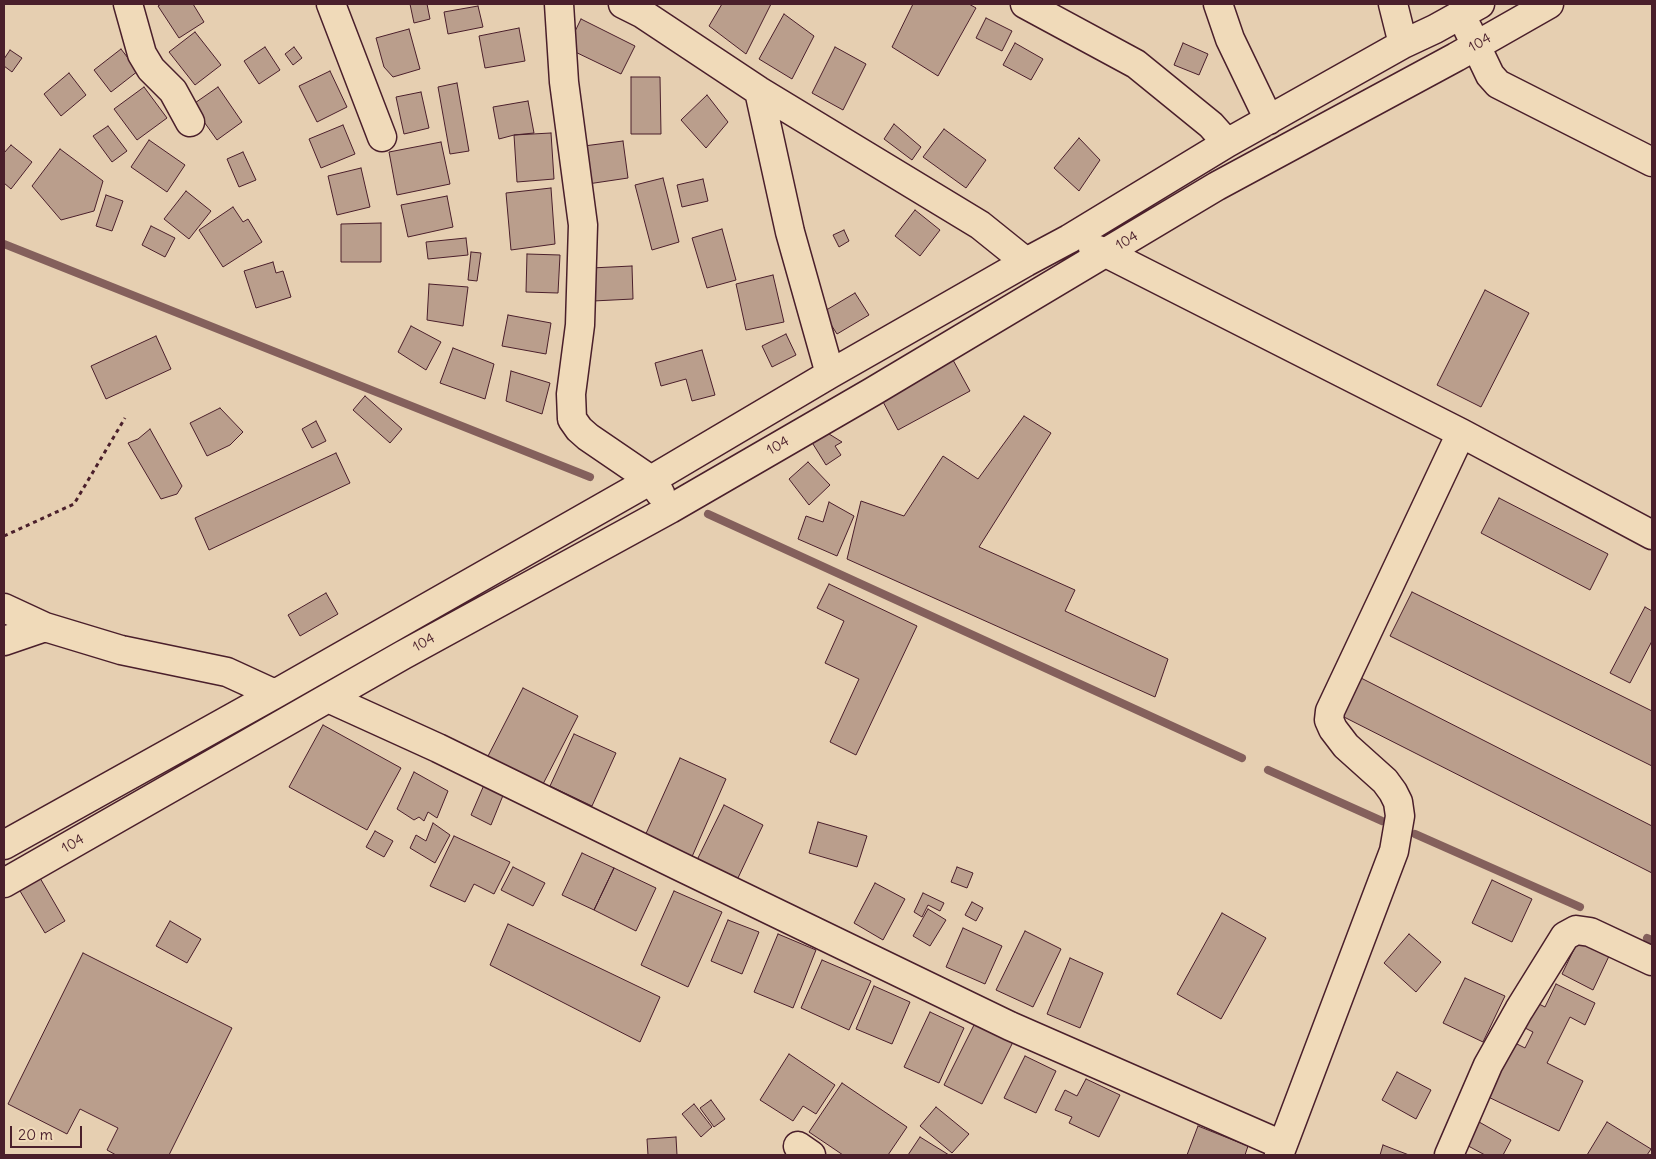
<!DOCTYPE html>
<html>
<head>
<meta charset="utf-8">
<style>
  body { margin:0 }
  #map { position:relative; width:1656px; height:1159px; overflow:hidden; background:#e6cfb1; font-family:Delius,sans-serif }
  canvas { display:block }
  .frame { position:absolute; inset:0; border:5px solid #4a1f2b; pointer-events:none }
  .scale { position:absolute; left:10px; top:1126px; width:72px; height:22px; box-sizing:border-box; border:2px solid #4a1f2b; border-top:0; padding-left:6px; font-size:15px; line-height:18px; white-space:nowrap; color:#4a1f2b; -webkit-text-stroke:4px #f0dab9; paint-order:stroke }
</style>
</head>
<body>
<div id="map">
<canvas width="1656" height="1159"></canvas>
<div class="frame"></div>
<div class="scale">20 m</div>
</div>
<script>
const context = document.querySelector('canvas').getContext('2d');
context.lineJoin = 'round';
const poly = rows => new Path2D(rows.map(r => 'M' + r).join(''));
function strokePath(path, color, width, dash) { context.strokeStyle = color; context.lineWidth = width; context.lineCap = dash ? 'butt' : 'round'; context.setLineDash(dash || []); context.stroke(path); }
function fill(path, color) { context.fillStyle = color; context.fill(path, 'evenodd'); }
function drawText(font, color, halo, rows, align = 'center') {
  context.font = font + ' Delius,sans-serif'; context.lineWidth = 5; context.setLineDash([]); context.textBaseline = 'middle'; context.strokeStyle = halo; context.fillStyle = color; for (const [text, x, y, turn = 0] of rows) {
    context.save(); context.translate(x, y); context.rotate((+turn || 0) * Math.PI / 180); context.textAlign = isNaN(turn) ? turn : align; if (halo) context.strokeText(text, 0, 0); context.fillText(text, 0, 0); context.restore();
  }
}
const stream = poly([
  [4,244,590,477],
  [708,514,1242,758],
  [1268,770,1382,821],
  [1415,834,1580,907],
  [1647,938,1652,940]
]);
const building = poly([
  [161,4,193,4,204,22,179,38,158,6,161,4],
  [410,4,427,4,430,19,414,23,410,4],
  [722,4,771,4,746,54,709,26,722,4],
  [913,4,969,4,976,8,938,76,892,47,913,4],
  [478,6,483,27,448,34,444,12,478,6],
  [784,14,814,36,792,79,759,59,784,14],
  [986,18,1012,31,1002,51,976,38,986,18],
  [581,19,635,46,621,74,567,48,581,19],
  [519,28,525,61,485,68,479,36,519,28],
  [409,29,420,69,393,77,384,67,376,38,409,29],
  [195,32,221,65,195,85,169,52,195,32],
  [1015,43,1043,59,1031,80,1003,65,1015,43],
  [1183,43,1208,54,1199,75,1174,65,1183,43],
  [265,47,280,70,259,84,244,61,265,47],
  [294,47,302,58,293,65,285,54,294,47],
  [835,47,866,64,843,110,812,93,835,47],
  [121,49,138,71,111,92,94,70,121,49],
  [10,50,22,58,12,72,4,66,4,59,10,50],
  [330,71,347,107,317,122,299,86,330,71],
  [69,73,86,95,61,116,44,94,69,73],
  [631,77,660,77,661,134,631,134,631,77],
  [457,83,469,151,450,154,438,87,457,83],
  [144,87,167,118,137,140,114,109,144,87],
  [218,87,242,122,217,140,192,105,218,87],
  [421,92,429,128,404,134,396,97,421,92],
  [707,95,728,122,706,148,681,120,707,95],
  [528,101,534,133,514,135,499,139,493,107,528,101],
  [894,124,921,147,912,160,884,139,894,124],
  [343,125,355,154,321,168,309,139,343,125],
  [108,126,127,151,112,162,93,136,108,126],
  [944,129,986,160,966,188,923,157,944,129],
  [551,133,554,179,517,182,514,135,551,133],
  [1079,138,1100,160,1079,191,1054,168,1079,138],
  [149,140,185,165,167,192,131,167,149,140],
  [623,141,628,178,581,185,576,147,623,141],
  [441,142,450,184,397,195,389,152,441,142],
  [11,145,32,162,11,189,4,183,4,153,11,145],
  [60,149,103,181,94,211,61,220,32,186,60,149],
  [243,152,256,180,239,187,227,159,243,152],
  [361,168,370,207,337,215,328,176,361,168],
  [663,178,679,242,652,250,635,185,663,178],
  [703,179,708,201,682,207,677,185,703,179],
  [551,188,555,244,511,250,506,193,551,188],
  [186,191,211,211,189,239,164,219,186,191],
  [106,195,123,201,112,231,96,226,106,195],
  [447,196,453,227,408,237,401,205,447,196],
  [233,207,243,222,248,219,262,242,223,267,199,230,233,207],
  [915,210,940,230,920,256,895,236,915,210],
  [381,223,381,262,341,262,341,224,381,223],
  [151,226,175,238,165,257,142,245,151,226],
  [722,229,736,280,707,288,692,238,722,229],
  [844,230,849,241,839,247,833,235,844,230],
  [466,238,468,255,428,259,426,242,466,238],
  [471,252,481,253,477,281,468,280,471,252],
  [527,254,560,255,558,293,526,292,527,254],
  [273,262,276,273,283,271,291,297,256,308,244,271,273,262],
  [632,266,633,299,593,301,591,268,632,266],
  [773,275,784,322,746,330,736,284,773,275],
  [429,284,468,287,463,326,427,320,429,284],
  [1485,290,1529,313,1481,407,1437,385,1485,290],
  [855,293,869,315,837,334,823,312,855,293],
  [508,315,551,323,546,354,502,346,508,315],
  [411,326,441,342,426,370,398,352,411,326],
  [786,334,796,355,772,367,762,346,786,334],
  [156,336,171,369,106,399,91,366,156,336],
  [453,348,494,364,485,399,440,383,453,348],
  [702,350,715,395,692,401,686,379,661,386,655,363,702,350],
  [953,360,970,391,898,430,881,398,953,360],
  [511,371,550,383,542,414,506,401,511,371],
  [365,396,402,429,390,443,353,410,365,396],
  [220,408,243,432,230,445,207,456,190,423,220,408],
  [1024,416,1051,433,979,547,1075,590,1065,611,1168,659,1155,697,847,559,861,501,904,516,943,456,978,479,1024,416],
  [316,421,326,441,312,448,302,429,316,421],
  [150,429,182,486,177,494,161,499,128,443,138,439,150,429],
  [821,429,842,442,835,446,841,455,826,465,808,436,821,429],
  [336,453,350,483,209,550,195,518,336,453],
  [808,462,830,485,809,505,789,479,808,462],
  [1499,498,1608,554,1590,590,1481,533,1499,498],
  [829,502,854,516,837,556,798,539,806,516,823,522,829,502],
  [829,584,917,626,856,755,830,742,859,679,825,663,844,621,817,608,829,584],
  [1412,592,1652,711,1652,766,1390,636,1412,592],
  [326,593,338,614,300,636,288,615,326,593],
  [1645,607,1652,611,1652,641,1630,683,1610,673,1645,607],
  [1361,678,1652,826,1652,873,1342,716,1361,678],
  [523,688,578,716,542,786,487,758,523,688],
  [323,725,401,768,367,830,289,787,323,725],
  [574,734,616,753,592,806,550,786,574,734],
  [680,758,726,779,691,859,644,838,680,758],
  [414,772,448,791,437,818,428,812,424,821,419,817,414,820,397,809,414,772],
  [484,785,504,793,491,825,471,815,484,785],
  [724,805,763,825,737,880,697,860,724,805],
  [818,822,867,836,857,867,809,853,818,822],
  [433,823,450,835,435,863,410,848,416,835,426,841,433,823],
  [375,831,393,841,384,857,366,847,375,831],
  [454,836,510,862,494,894,474,884,465,902,430,886,454,836],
  [582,853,614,868,594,910,562,895,582,853],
  [513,867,545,883,533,906,501,890,513,867],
  [957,867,973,873,967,888,951,882,957,867],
  [614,868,656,888,636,931,594,910,614,868],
  [40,878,65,921,45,933,20,891,40,878],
  [1492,880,1532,899,1512,942,1472,923,1492,880],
  [875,883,905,899,883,940,854,923,875,883],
  [674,891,722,912,688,987,641,965,674,891],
  [923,893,944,903,940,911,928,905,922,917,914,912,923,893],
  [972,902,983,908,976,921,965,915,972,902],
  [928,909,946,920,930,946,913,936,928,909],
  [1222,913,1266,938,1221,1019,1177,994,1222,913],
  [728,920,759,932,742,974,711,961,728,920],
  [170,921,201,939,187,963,156,946,170,921],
  [508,924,660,997,640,1042,490,965,508,924],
  [963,928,1002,946,985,984,946,967,963,928],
  [1025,931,1061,949,1033,1007,996,990,1025,931],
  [778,934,816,950,793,1008,754,992,778,934],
  [1409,934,1441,962,1416,992,1384,963,1409,934],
  [1579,939,1610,954,1593,990,1562,974,1579,939],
  [83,953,232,1028,169,1155,116,1155,107,1150,118,1128,80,1109,67,1134,8,1104,83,953],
  [1070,958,1103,973,1080,1028,1047,1014,1070,958],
  [822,960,871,981,849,1030,801,1008,822,960],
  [1465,978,1505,996,1483,1042,1443,1023,1465,978],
  [1556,984,1595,1003,1585,1025,1570,1017,1547,1063,1583,1081,1559,1131,1480,1093,1507,1039,1525,1048,1533,1032,1519,1025,1531,1000,1545,1007,1556,984],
  [874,986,910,1002,892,1044,856,1029,874,986],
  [930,1012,964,1028,939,1083,904,1067,930,1012],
  [975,1023,1013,1042,982,1104,944,1085,975,1023],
  [789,1054,835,1085,816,1114,803,1106,793,1121,760,1100,789,1054],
  [1025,1056,1056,1071,1036,1113,1004,1098,1025,1056],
  [1397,1072,1431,1090,1416,1119,1382,1100,1397,1072],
  [1086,1079,1120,1095,1099,1137,1069,1123,1072,1117,1055,1110,1065,1090,1077,1096,1086,1079],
  [842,1083,907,1127,888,1155,843,1155,809,1132,842,1083],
  [711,1100,725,1119,714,1127,700,1108,711,1100],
  [694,1104,712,1127,701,1137,682,1114,694,1104],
  [936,1107,969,1134,952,1153,920,1126,936,1107],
  [1472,1118,1511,1140,1503,1155,1485,1155,1459,1141,1472,1118],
  [1607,1122,1651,1149,1647,1155,1587,1155,1607,1122],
  [1198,1126,1248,1146,1245,1155,1187,1155,1198,1126],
  [676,1137,677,1155,648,1155,647,1139,676,1137],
  [920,1137,949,1155,908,1155,920,1137],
  [1383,1145,1409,1155,1380,1155,1383,1145]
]);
const path = poly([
  [4,536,74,504,125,418]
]);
const minor = poly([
  [128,4,142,54,151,69,173,91,190,122],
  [331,4,382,137],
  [559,4,564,82,583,225,580,325,571,394,572,419,579,429,588,437,651,480,660,493],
  [623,4,643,14,759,91,980,225,1026,262],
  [1025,4,1136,64,1211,125,1227,143],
  [1218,4,1230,39,1269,120],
  [1393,4,1403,44],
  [1468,29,1490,75,1498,84,1652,162],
  [759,91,790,232,830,374],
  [1093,248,1106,253,1461,433,1652,535],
  [4,608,45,627,121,650,227,672,275,694],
  [4,641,45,627],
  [328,698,438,748,677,865,1010,1026,1282,1145],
  [4,845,275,694,651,480,830,374,1026,262,1069,239,1227,143,1403,44,1435,29,1480,4],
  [4,883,403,655,670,509,872,392,1217,186,1456,57,1549,4],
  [798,1146,811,1155],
  [1279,1155,1394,851,1400,816,1398,802,1393,792,1385,781,1346,746,1333,729,1329,720,1330,711,1461,433],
  [1449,1155,1488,1065,1519,1010,1565,936,1576,930,1590,932,1652,961]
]);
const streetNames = [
  ["104",1480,43,-30],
  ["104",1127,241,-31],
  ["104",778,446,-30],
  ["104",424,643,-29],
  ["104",73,844,-30]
];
strokePath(stream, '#84605c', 8);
fill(building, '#ba9e8c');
strokePath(building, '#4a1f2b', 1);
strokePath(minor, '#4a1f2b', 31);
strokePath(path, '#4a1f2b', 3, [4, 4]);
strokePath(minor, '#f0dab9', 28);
drawText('14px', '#4a1f2b', '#f0dab9', streetNames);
</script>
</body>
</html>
